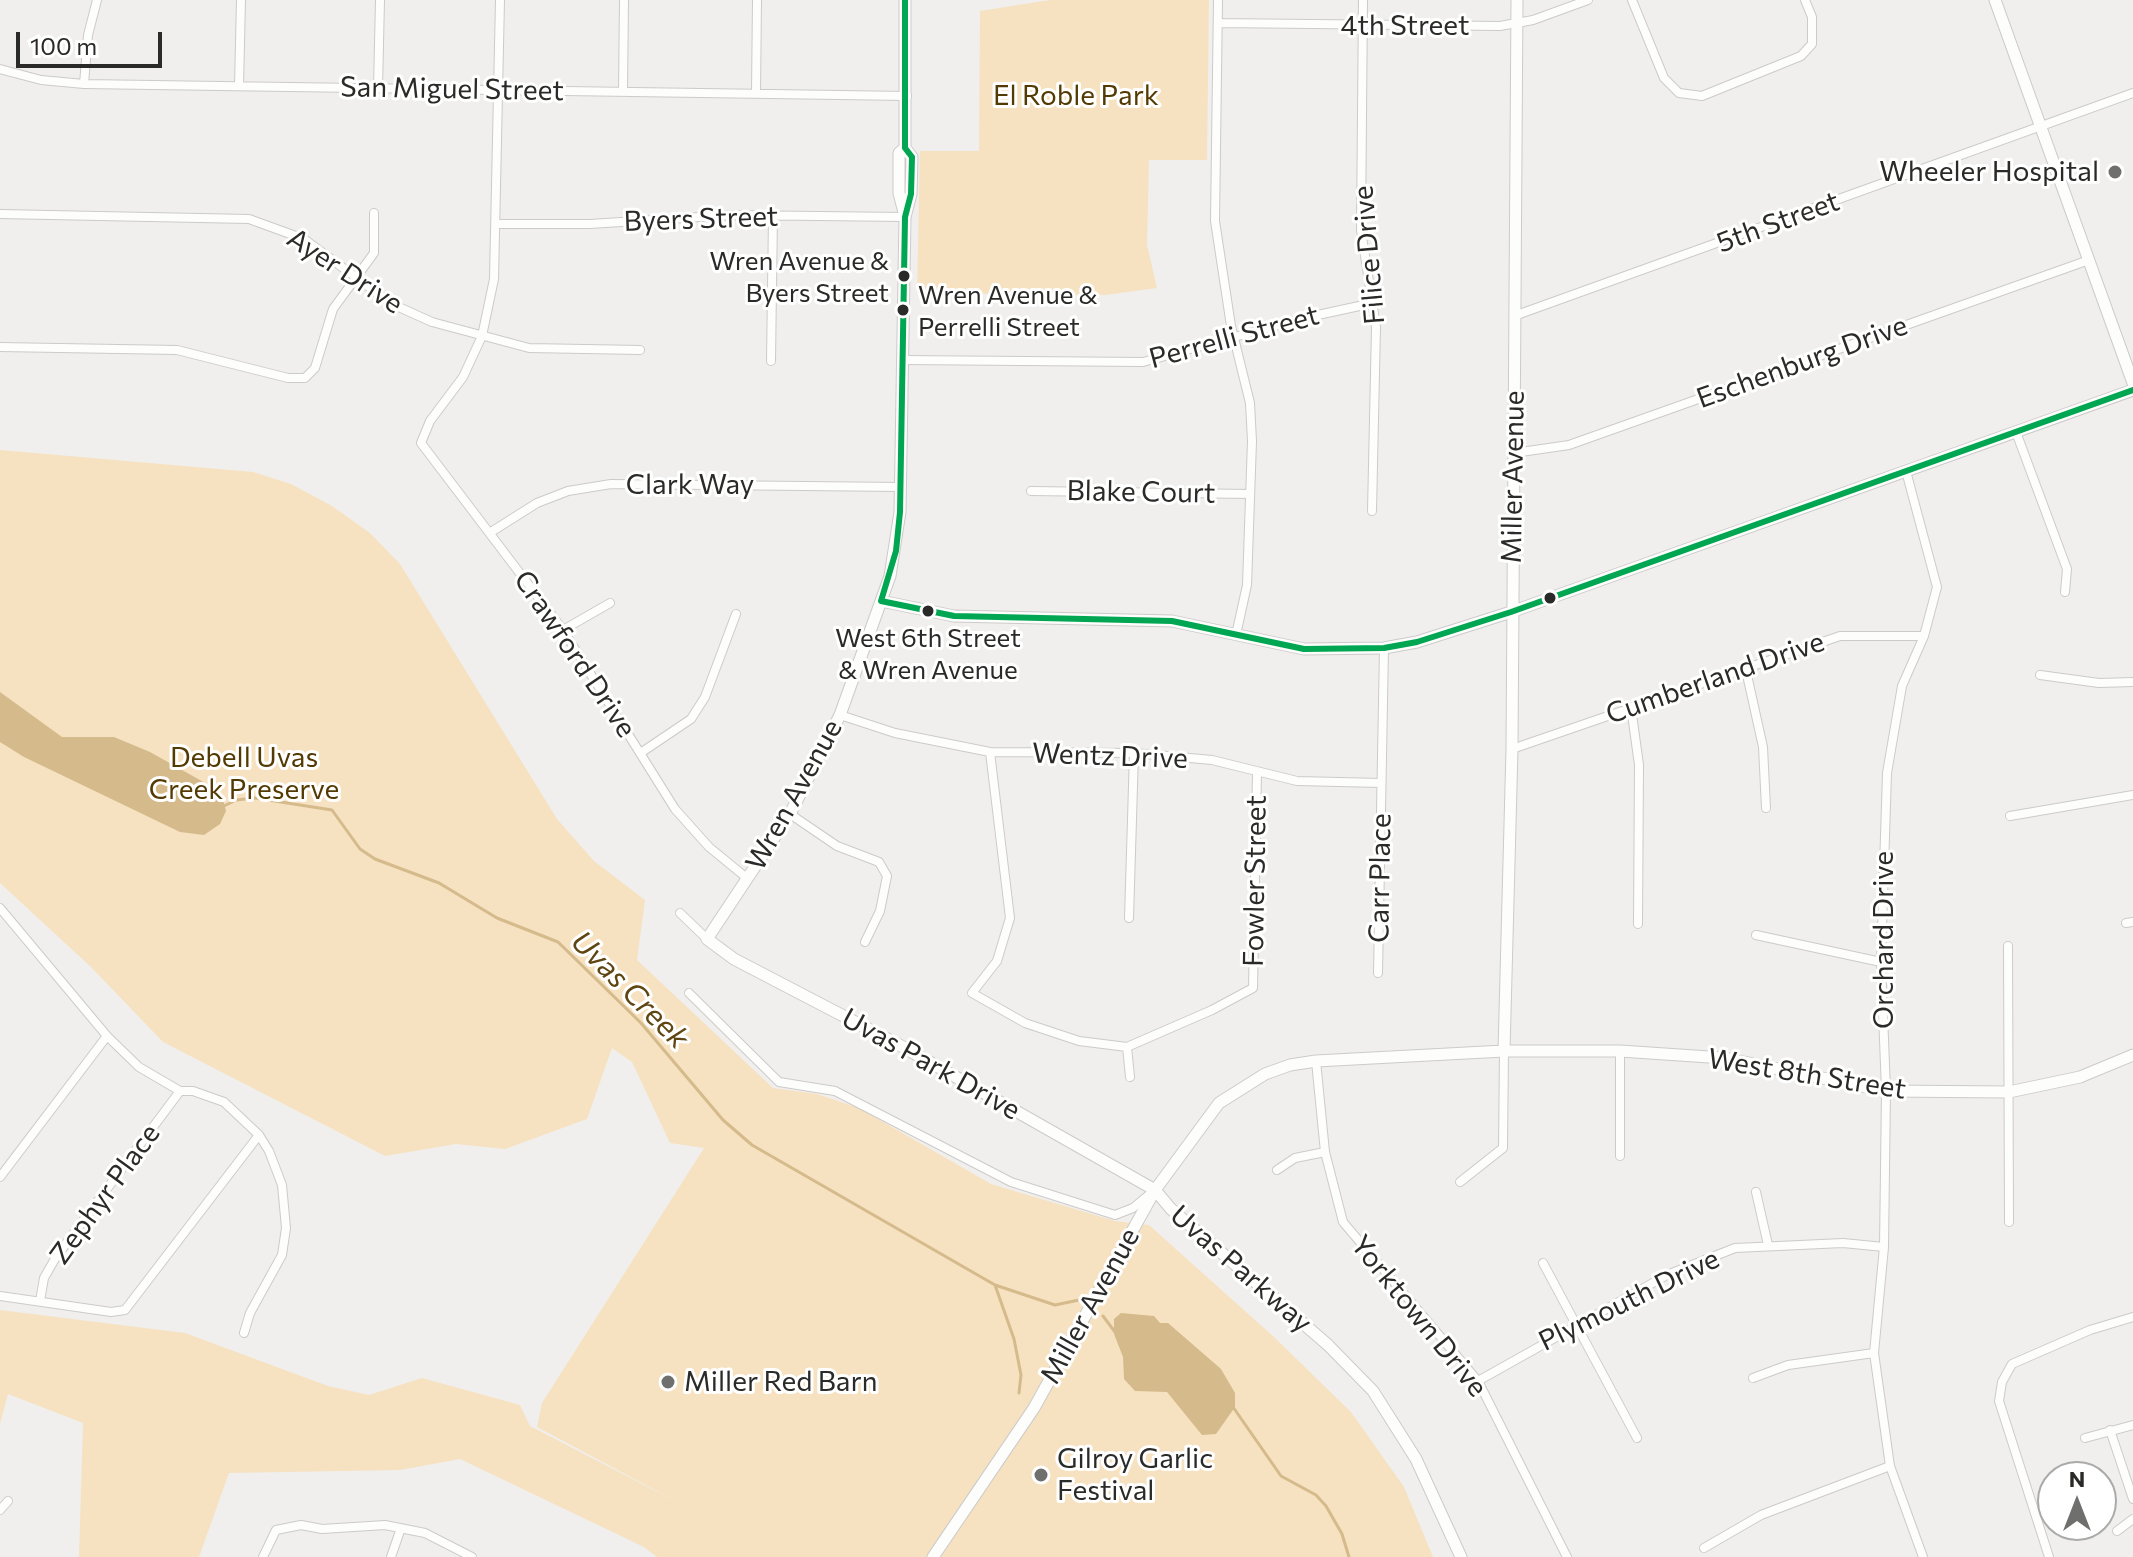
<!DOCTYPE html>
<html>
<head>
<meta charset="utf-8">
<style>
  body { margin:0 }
  #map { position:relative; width:2133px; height:1557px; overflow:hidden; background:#f0efed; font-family:Commissioner,sans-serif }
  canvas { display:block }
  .north { position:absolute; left:2037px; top:1461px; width:80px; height:80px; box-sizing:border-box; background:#fff; border:2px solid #aaaaa9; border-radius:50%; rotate:0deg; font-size:22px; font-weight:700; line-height:32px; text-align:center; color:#2a2a29 }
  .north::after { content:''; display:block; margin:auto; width:28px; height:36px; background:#6f6f6e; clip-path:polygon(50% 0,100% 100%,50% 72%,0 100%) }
  .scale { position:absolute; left:16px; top:32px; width:146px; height:36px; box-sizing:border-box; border:4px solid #2a2a29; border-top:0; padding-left:10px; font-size:24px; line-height:28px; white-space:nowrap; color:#2a2a29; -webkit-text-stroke:6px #fff; paint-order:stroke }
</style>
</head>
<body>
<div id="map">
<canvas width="2133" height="1557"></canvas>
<div class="north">N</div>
<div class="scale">100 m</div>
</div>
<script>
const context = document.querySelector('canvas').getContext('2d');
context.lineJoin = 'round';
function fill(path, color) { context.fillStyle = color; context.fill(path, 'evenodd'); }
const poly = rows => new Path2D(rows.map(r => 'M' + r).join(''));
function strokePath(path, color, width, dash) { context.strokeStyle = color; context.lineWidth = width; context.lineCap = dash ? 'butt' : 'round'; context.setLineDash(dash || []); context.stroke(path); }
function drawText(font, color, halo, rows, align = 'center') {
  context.font = font + ' Commissioner,sans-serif'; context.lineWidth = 6; context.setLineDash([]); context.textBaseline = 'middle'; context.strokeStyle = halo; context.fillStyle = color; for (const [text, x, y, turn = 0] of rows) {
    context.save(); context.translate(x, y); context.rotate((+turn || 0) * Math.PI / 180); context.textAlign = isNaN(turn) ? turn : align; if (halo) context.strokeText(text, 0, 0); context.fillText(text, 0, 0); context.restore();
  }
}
const green = poly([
  [1050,0,1209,0,1207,160,1149,160,1147,245,1157,288,1105,295,917,293,920,151,979,151,980,11],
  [0,450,253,472,291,484,332,506,370,533,400,564,557,819,594,861,645,900,637,960,773,1088,817,1094,859,1108,991,1184,1115,1221,1149,1225,1274,1337,1351,1412,1404,1487,1433,1557,657,1557,644,1547,460,1459,400,1470,229,1473,199,1557,79,1557,83,1423,8,1394,0,1424,0,1310,185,1333,328,1386,369,1395,422,1378,520,1405,530,1426,683,1505,537,1427,542,1403,704,1148,670,1143,632,1062,612,1048,587,1119,505,1149,456,1144,385,1156,163,1042,91,967,0,883]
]);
const water = poly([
  [0,692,62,737,114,737,150,752,207,784,222,796,226,811,220,824,204,835,180,832,24,757,0,742],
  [1121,1313,1154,1316,1160,1323,1168,1323,1221,1369,1235,1393,1235,1407,1216,1434,1202,1435,1167,1392,1135,1391,1124,1379,1123,1357,1114,1334,1114,1319]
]);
const stream = poly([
  [224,806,236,800,255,798,332,810,360,849,375,859,439,883,497,918,558,942,641,1023,723,1120,752,1145,995,1285,1055,1305,1079,1300,1084,1303],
  [995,1285,1014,1339,1021,1375,1019,1393],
  [1103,1316,1115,1332],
  [1233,1407,1281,1476,1316,1495,1326,1506,1342,1534,1349,1557]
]);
const street = poly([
  [500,0,494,279,482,336,463,377,430,421,421,443,563,630,675,809,709,847,748,879],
  [1218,0,1215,221,1231,326,1250,403,1252,441,1247,585,1236,635],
  [1363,0,1361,230,1376,327,1372,511],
  [1632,0,1664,78,1679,93,1702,96,1801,56,1812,44,1812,17,1805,0],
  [1218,23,1500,26,1533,20,1588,0],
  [0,69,41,80,84,84,907,96],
  [84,84,88,35,97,0],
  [239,86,241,0],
  [378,88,380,0],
  [623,92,624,0],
  [756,93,757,0],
  [0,214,249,219,304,239,392,304,432,322,529,348,640,350],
  [497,224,590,224,731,215,905,217],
  [1514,316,2133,93],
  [0,347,177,350,288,378,305,378,315,368,333,309,374,253,374,213],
  [903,360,1143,362,1304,318,1373,303],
  [771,361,773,216],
  [2016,432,2067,569,2065,592],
  [1514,453,1569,445,2089,260],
  [1906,471,1937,587,1924,636,1902,686,1887,773,1881,962,1886,1091,1884,1247,1874,1353,1890,1466,1923,1557],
  [1031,491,1250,494],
  [491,532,537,503,568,491,611,484,901,487],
  [563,630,610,603],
  [1745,666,1763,747,1766,808],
  [2040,675,2099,683,2133,682],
  [1631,707,1639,765,1638,924],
  [840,715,895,733,990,752,1134,753,1212,760,1297,781,1381,783],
  [1512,749,1840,636,1924,636],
  [642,752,691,719,705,697,736,614],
  [990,752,1010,918,997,961,972,993,1025,1023,1079,1041,1127,1047,1212,1010,1253,988,1257,773],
  [790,814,837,846,879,862,887,876,880,911,865,942],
  [2010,816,2133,795],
  [0,908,107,1036,139,1067,180,1091,193,1091,224,1102,259,1135,269,1151,282,1185,286,1228,282,1255,250,1313,244,1333],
  [680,913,707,939],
  [1129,918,1134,753],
  [2126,923,2133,922],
  [1756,935,1881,962],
  [2008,946,2009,1222],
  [1378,973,1384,648],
  [689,993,779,1082,835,1091,1011,1182,1115,1215,1133,1208,1151,1193],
  [1127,1047,1130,1077],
  [1620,1051,1620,1156],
  [1316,1061,1325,1152,1343,1222,1478,1381,1567,1557],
  [1277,1170,1295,1158,1325,1152],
  [0,1177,107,1036],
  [1460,1182,1503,1148,1504,1051],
  [1756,1192,1768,1245],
  [1543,1263,1637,1438],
  [0,1296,111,1312,125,1310,259,1135],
  [40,1301,44,1278,56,1257,180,1091],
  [1753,1378,1788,1365,1874,1353],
  [1478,1381,1667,1275,1735,1248,1843,1243,1884,1247],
  [2110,1430,2133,1499],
  [2085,1438,2133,1425],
  [0,1510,8,1501],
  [2117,1531,2133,1519],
  [1704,1548,1761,1515,1890,1466],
  [263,1557,276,1530,301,1525,322,1529,385,1525,425,1533,472,1557],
  [391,1557,401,1528],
  [2049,1557,1999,1401,2002,1382,2012,1364,2090,1330,2133,1317]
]);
const secondary = poly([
  [905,0,905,148,899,153,899,193,905,216],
  [1995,0,2133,383],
  [905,148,912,157,911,194,905,217,900,512,890,576,840,715,790,814,707,939,734,959,903,1047,1155,1190,1171,1209,1328,1345,1373,1391,1416,1459,1461,1557],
  [881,601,954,616,1172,621,1304,649,1384,648,1417,642,1511,612,2133,390],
  [1504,1051,1512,749,1517,0],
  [933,1557,1034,1408,1155,1190,1219,1103,1265,1074,1290,1065,1316,1061,1504,1051,1620,1051,1724,1058,1886,1091,2009,1092,2080,1077,2133,1055]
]);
const bus1 = poly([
  [881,601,954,616,1172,621,1304,649,1384,648,1417,642,1511,612,2133,390],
  [881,601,896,551,900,512,905,217,911,194,912,157,905,148,905,0]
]);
const markers = [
  [2115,172,8,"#6f6f6e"],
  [904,276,7,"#2a2a29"],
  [903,310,7,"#2a2a29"],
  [1550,598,7,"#2a2a29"],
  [928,611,7,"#2a2a29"],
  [668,1382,8,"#6f6f6e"],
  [1041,1475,8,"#6f6f6e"]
];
const busNames = [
  ["Wren Avenue &",889,261],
  ["Byers Street",889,293],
  ["Wren Avenue &",918,295,"left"],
  ["Perrelli Street",918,327,"left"],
  ["West 6th Street",928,638,"center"],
  ["& Wren Avenue",928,670,"center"]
];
const streetNames = [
  ["4th Street",1405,26],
  ["San Miguel Street",452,89,1],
  ["Byers Street",701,219,-2],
  ["5th Street",1778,222,-20],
  ["Filice Drive",1369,255,-95],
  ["Ayer Drive",345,271,33],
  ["Perrelli Street",1234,337,-15],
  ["Eschenburg Drive",1802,362,-20],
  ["Miller Avenue",1513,477,-89],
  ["Clark Way",690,485],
  ["Blake Court",1141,492,1],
  ["Crawford Drive",575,654,56],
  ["Cumberland Drive",1715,678,-19],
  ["Wentz Drive",1110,756,2],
  ["Wren Avenue",794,795,-61],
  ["Carr Place",1380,878,-89],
  ["Fowler Street",1255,881,-89],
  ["Orchard Drive",1884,940,-90],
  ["Uvas Park Drive",931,1064,29],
  ["West 8th Street",1807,1074,9],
  ["Zephyr Place",105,1194,-54],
  ["Uvas Parkway",1241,1269,41],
  ["Plymouth Drive",1629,1300,-26],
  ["Miller Avenue",1090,1306,-61],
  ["Yorktown Drive",1419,1316,51]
];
const parkNames = [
  ["El Roble Park",1076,96],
  ["Debell Uvas",244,758],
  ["Creek Preserve",244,790]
];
const poiNames = [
  ["Wheeler Hospital",2099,172,"right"],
  ["Miller Red Barn",684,1382],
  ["Gilroy Garlic",1057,1459],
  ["Festival",1057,1491]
];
const waterNames = [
  ["Uvas Creek",630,990,45]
];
fill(green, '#f6e2c0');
fill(water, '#d5ba8c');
strokePath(stream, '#d5ba8c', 3);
strokePath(street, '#cccbca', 10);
strokePath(secondary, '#cccbca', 13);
strokePath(street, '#fdfdfc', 8);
strokePath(secondary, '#fdfdfc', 11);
strokePath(bus1, '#00a651', 6);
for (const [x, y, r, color] of markers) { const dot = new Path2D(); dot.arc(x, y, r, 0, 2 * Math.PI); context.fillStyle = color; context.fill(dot); strokePath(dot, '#fff', 3); }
drawText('26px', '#2a2a29', '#fff', busNames, 'right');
drawText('28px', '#2a2a29', '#fff', streetNames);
drawText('28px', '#533a02', '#fff', parkNames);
drawText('28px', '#2a2a29', '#fff', poiNames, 'left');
drawText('italic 30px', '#5f4511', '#fff', waterNames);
</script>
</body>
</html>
